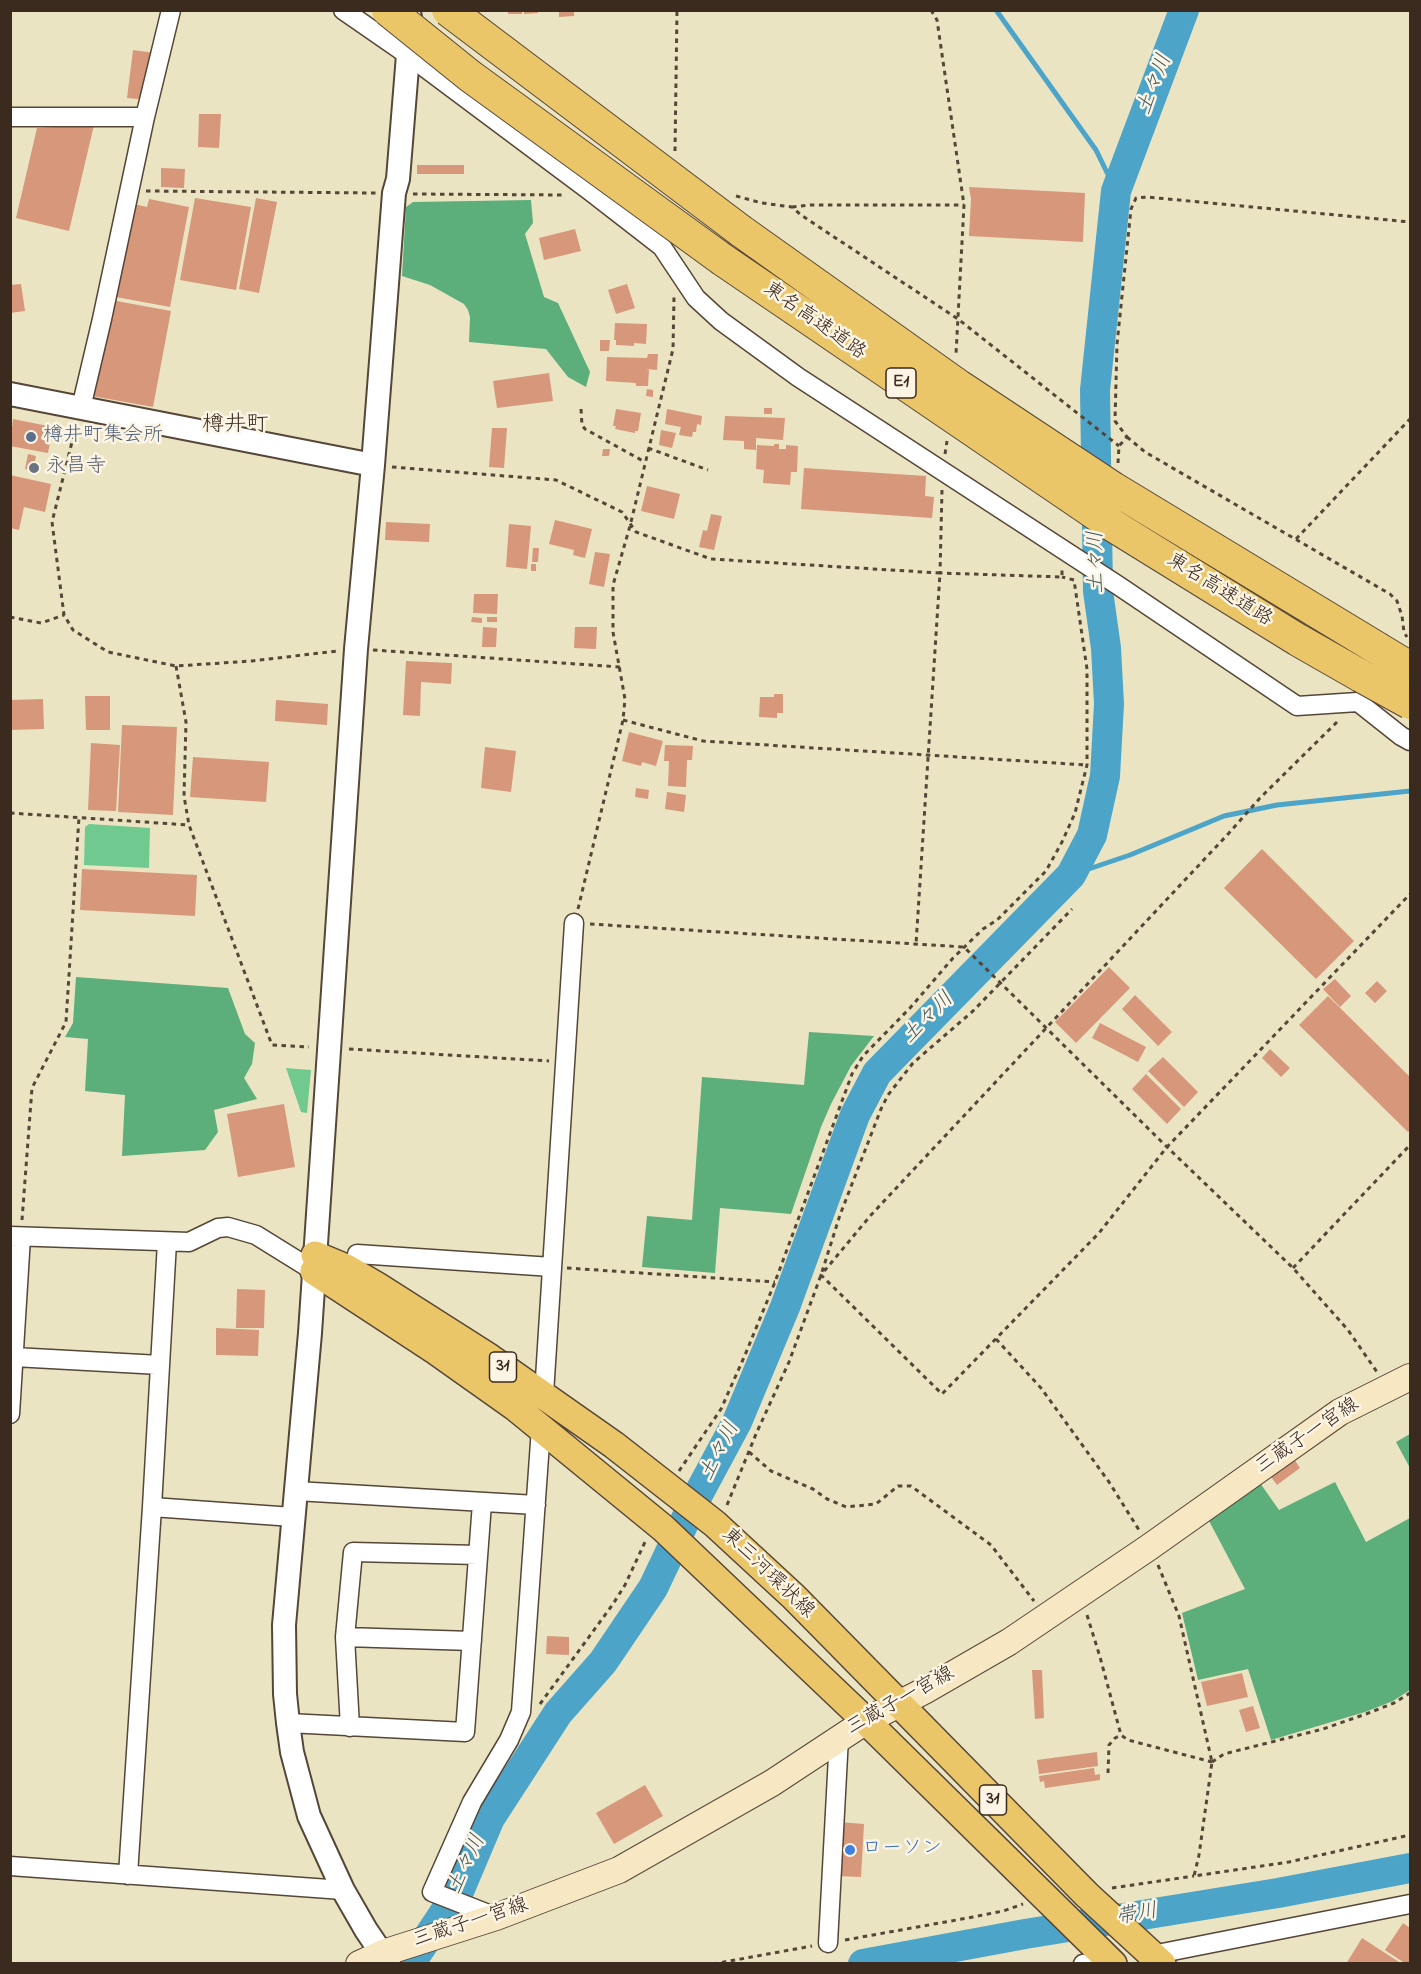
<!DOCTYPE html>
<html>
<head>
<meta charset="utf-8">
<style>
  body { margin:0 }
  #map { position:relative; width:1421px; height:1974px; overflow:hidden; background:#ebe4c3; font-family:"Indie Flower",sans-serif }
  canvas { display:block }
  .frame { position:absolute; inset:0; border:12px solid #3b2a1e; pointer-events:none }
</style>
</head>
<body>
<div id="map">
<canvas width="1421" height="1974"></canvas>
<div class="frame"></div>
</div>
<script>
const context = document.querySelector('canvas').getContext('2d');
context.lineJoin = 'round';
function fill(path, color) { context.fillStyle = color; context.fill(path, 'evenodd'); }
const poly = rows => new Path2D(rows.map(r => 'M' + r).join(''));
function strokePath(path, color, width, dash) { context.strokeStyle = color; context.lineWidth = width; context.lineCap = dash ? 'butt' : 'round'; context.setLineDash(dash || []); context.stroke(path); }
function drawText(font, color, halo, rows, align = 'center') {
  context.font = font + ' "Indie Flower","Klee One",sans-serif'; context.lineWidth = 5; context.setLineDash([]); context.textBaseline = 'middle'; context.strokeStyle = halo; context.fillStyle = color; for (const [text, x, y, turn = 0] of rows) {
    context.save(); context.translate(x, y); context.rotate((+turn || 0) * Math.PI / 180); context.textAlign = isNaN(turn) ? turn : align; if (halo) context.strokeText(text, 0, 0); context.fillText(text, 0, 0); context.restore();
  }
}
const green = poly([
  [89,824,150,828,149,868,84,865,85,827],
  [286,1068,311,1070,307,1113,301,1112]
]);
const forest = poly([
  [531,200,533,223,525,234,544,297,558,303,590,372,586,387,568,377,546,349,469,342,470,317,468,310,464,304,430,285,402,276,406,207,413,202],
  [76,977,228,988,245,1034,255,1043,252,1064,244,1078,257,1099,214,1110,218,1132,205,1150,122,1156,125,1095,85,1091,88,1039,65,1037,73,1023],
  [809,1032,874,1036,851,1066,831,1104,821,1127,791,1214,720,1208,715,1273,642,1267,647,1216,692,1220,702,1077,804,1085],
  [1410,1434,1410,1468,1396,1442],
  [1258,1480,1279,1510,1335,1482,1366,1542,1410,1518,1410,1690,1393,1701,1365,1712,1271,1740,1248,1669,1198,1680,1182,1613,1245,1589,1207,1517]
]);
const stream = poly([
  [996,10,1096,150,1116,191],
  [1071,875,1130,855,1224,816,1277,805,1410,791]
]);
const river = poly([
  [410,1964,460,1889,490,1818,558,1713,603,1662,653,1588,693,1504,737,1422,785,1307,855,1115,877,1073,1071,875,1092,835,1105,776,1109,704,1106,648,1098,591,1095,390,1116,191,1184,10],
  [863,1964,1025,1934,1278,1893,1410,1868]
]);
const building = poly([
  [508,10,522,10,522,14,508,14],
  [524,10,538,10,538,13,524,14],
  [559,10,574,10,574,16,559,17],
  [133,50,155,53,149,100,127,98],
  [199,114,221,114,219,148,198,147],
  [94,125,69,231,16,218,37,128],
  [417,165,464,165,464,174,417,174],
  [161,168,185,169,184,188,161,187],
  [969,187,1085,193,1083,242,969,236,971,199],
  [195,198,251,207,236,290,180,280],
  [256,198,277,202,259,293,239,289],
  [149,199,189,207,170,307,116,297,134,204,147,207],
  [575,229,581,251,544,260,539,238],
  [21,284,25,311,10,313,10,285],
  [627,284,635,308,616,314,608,290],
  [111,300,171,311,153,407,92,396],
  [615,323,647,324,646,344,634,343,634,346,616,345,616,340,614,340],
  [600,340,610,340,609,351,600,351],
  [648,354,658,354,657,370,646,369,649,370,648,386,636,386,636,383,606,381,607,357,647,358],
  [549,373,553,401,497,408,493,381],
  [647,389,653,390,653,397,646,396],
  [764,408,772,408,772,414,764,414],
  [616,409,641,413,638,431,635,431,635,433,615,429,616,426,613,426],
  [667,409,702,416,701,425,697,424,696,432,693,432,692,437,679,435,681,427,665,424],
  [725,416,785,418,783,440,756,438,756,450,744,449,744,441,723,440],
  [13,419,53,427,48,453,10,446],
  [492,428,507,428,504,468,489,467],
  [661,430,676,433,672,448,659,445],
  [774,444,779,444,779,449,786,449,786,445,798,446,797,472,791,472,790,485,763,483,764,470,756,469,757,445,774,446],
  [603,449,610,449,609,456,602,456],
  [28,454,36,456,33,471,25,469],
  [804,468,926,476,925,496,934,497,932,518,801,509],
  [10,475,51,484,45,512,24,507,19,530,10,528],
  [647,486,680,494,674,519,641,511],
  [711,514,722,516,714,550,699,547,703,530,707,531],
  [555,520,592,529,585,558,573,555,574,550,549,544],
  [386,522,430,524,429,542,385,540],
  [509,524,531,526,527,569,506,567],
  [533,548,539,548,538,562,532,562],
  [595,552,610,554,604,587,589,584],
  [531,564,536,564,536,571,531,571],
  [474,594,498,594,497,614,473,613],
  [472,617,482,618,482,623,471,622],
  [487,617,497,617,497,622,487,622],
  [483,627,497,628,496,647,482,647],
  [575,627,597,627,596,649,574,648],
  [406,661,452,663,451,684,421,682,420,716,403,715],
  [774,694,783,694,783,713,777,713,777,718,759,717,760,697,774,697],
  [85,696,110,696,110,730,86,730],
  [43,699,44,729,10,730,10,700],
  [276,700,328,704,327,725,275,721],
  [122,725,177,727,173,815,118,812],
  [629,732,663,741,656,766,642,762,641,766,622,761],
  [91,743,120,745,116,811,88,810],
  [665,745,693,746,692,760,687,760,686,787,668,786,669,761,664,761],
  [485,747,516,751,511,792,481,788],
  [193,757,269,762,266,802,190,797],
  [636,788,649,790,648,799,635,797],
  [667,792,686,795,684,812,665,809],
  [1262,849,1354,941,1316,979,1224,888],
  [82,869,197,875,195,916,80,910],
  [1109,967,1130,988,1076,1043,1055,1022],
  [1335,979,1351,996,1340,1007,1323,989],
  [1377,981,1387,991,1375,1003,1365,993],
  [1135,995,1172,1032,1158,1046,1122,1009],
  [1328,996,1410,1077,1410,1130,1408,1132,1299,1025],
  [1100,1023,1146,1047,1138,1062,1092,1038],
  [1270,1049,1290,1068,1281,1077,1262,1058],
  [1163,1057,1198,1092,1184,1107,1148,1071],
  [1146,1074,1181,1109,1167,1124,1132,1089],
  [284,1104,295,1167,238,1177,227,1114],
  [237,1289,265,1290,264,1328,236,1328],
  [216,1328,259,1330,258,1356,216,1355],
  [1294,1459,1300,1468,1277,1485,1271,1477],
  [547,1636,569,1637,569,1655,546,1654],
  [1032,1670,1042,1670,1044,1718,1035,1719],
  [1242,1673,1248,1697,1207,1706,1201,1682],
  [1253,1706,1260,1728,1246,1732,1239,1710],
  [1097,1752,1098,1766,1039,1774,1037,1760],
  [1094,1768,1095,1775,1100,1774,1100,1780,1045,1788,1044,1781,1040,1782,1039,1776],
  [645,1785,663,1816,614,1844,596,1813],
  [838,1822,864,1824,861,1877,836,1876],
  [1403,1923,1410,1928,1410,1964,1406,1964,1385,1950],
  [1362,1938,1402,1964,1346,1964]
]);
const path = poly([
  [931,10,937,20,964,205,956,354],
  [675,151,677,10],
  [146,191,376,193],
  [413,194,565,195],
  [736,196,762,203,792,207,801,215,958,319,1119,446],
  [792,207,810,205,964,205],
  [581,409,582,425,585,429,645,462],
  [76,426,52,522,64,615,73,630,108,652,176,666,252,661,337,651],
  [1127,437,1145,452,1390,594,1397,601,1402,616,1404,632,1407,637],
  [648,448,708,470],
  [945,454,947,441],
  [1118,463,1119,446,1127,437,1115,421,1117,344,1131,209,1136,198,1147,197,1410,222],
  [392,467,556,480,622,512,636,532,711,559,940,573,916,944],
  [942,490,940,573,1062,577,1062,569],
  [1296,539,1410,419],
  [10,617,41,623,64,615],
  [373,650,620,667],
  [176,666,186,722,184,796,189,825,272,1045,309,1047],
  [623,720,703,741,1087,765],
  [1337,722,1260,798,1229,833,871,1215,821,1275,942,1394,1099,1233,1167,1147,1410,894],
  [10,813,189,825],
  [578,909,623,720,625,699,613,632,613,585,630,526,673,349,674,297],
  [590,924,964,947,1167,1147,1293,1268,1348,1330,1377,1372],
  [349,1049,549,1061],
  [22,1220,32,1088,66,1022,79,817],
  [567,1268,775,1282],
  [1293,1268,1410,1145],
  [996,1339,1041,1388,1109,1482,1139,1530],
  [749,1452,771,1471,813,1489,827,1499,846,1507,876,1504,898,1486,911,1486,991,1545,1034,1601],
  [679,1471,721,1409,745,1355,775,1282,852,1074,863,1056,910,1008,953,958,983,929,997,920,1046,871,1062,842,1075,813,1087,765,1087,669,1074,580,1062,577],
  [727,1505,756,1434,789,1362,821,1275,840,1215,881,1109,888,1095,913,1063,973,1011,1072,909],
  [1158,1565,1179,1616,1212,1762,1199,1855,1194,1876,1289,1862,1410,1835],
  [1087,1615,1100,1657,1121,1735,1128,1740,1212,1762],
  [540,1704,613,1604,625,1585,645,1542],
  [1212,1762,1224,1754,1323,1729,1366,1714,1394,1703,1410,1693],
  [1108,1773,1109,1745,1115,1738,1121,1735],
  [1112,1888,1194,1876],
  [845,1940,973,1917,1003,1911,1023,1904],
  [713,1964,812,1946]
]);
const minor = poly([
  [343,10,408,55,590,191,662,247,696,298,721,321,798,377,1119,586,1297,706,1358,702,1401,736,1410,741],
  [10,117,145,117],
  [81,408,102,319,145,117,171,10],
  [10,1236,189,1242,218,1228,228,1227,256,1235,314,1271],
  [357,1254,552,1267],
  [14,1357,160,1365],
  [544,1394,574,923],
  [10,1414,21,1237],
  [296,1491,536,1505],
  [152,1507,293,1517],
  [345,1637,472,1641],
  [288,1723,465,1732,482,1503],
  [350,1727,345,1637,353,1552,478,1555],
  [10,1866,343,1890],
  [128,1875,152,1507,167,1242],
  [496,1917,432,1892,472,1802,509,1740,521,1712,541,1428],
  [828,1943,839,1737],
  [1152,1955,1410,1904],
  [1083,1964,1109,1960]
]);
const tertiary = poly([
  [10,394,373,465],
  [389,1964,366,1930,343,1890,309,1816,292,1752,288,1723,285,1694,284,1625,310,1333,356,649,373,465,394,193,398,179,408,55,410,17]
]);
const secondary = poly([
  [359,1964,383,1953,496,1917,619,1870,772,1783,866,1721,924,1691,1009,1642,1148,1548,1340,1412,1410,1377]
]);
const primary = poly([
  [315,1255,346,1268,377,1286,490,1358,614,1445,715,1524,794,1597,1087,1895,1162,1964],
  [314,1271,436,1351,515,1407,663,1528,866,1721,1113,1964]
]);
const motorway = poly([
  [741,231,959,386,1113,488,1377,648],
  [723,260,1112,525,1298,640,1361,676]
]);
const motorwayBridge = poly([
  [388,10,470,76,723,260],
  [448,10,741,231],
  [1377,648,1410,668],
  [1361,676,1410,703]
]);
const markers = [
  [31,437,6,"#5c6f8a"],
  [34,468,6,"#6b7280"],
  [850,1850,6,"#3f7fe0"]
];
const shields = [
  [901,383,30],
  [503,1367,27],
  [993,1800,27]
];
const shieldNames = [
  ["E1",901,383],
  ["31",503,1367],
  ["31",993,1800]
];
const streetNames = [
  ["東名高速道路",814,322,35],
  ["東名高速道路",1219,591,32],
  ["三蔵子一宮線",1308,1437,-34],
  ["東三河環状線",767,1574,44],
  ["三蔵子一宮線",901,1702,-29],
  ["三蔵子一宮線",471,1924,-18]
];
const serviceNames = [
  ["樽井町集会所",43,437]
];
const worshipNames = [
  ["永昌寺",46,468]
];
const shopNames = [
  ["ローソン",862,1850]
];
const waterNames = [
  ["土々川",1156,85,-69],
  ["土々川",1098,562,-91],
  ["土々川",929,1019,-45],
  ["土々川",721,1452,-63],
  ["土々川",468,1865,-65],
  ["帯川",1137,1916,-10]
];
const quarterNames = [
  ["樽井町",235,426]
];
fill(green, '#70ca90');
fill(forest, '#5cae7a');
strokePath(stream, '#4ca4c9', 5);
strokePath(river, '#4ca4c9', 30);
fill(building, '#d6977b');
strokePath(minor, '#554637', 21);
strokePath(tertiary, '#554637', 26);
strokePath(secondary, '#554637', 28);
strokePath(primary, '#554637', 30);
strokePath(motorway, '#554637', 34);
strokePath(path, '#554637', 3, [4.5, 4.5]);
strokePath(minor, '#fff', 18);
strokePath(tertiary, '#fff', 22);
strokePath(secondary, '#f7e8c3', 26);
strokePath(primary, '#ebc669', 27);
strokePath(motorway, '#ebc669', 32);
strokePath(motorwayBridge, '#554637', 34, []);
strokePath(motorwayBridge, '#ebc669', 32);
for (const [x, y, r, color] of markers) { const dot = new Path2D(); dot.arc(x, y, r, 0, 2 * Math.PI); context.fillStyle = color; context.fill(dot); strokePath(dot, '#fcf5e5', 2); }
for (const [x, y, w] of shields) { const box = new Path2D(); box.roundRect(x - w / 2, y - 15, w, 30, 4.5); context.fillStyle = '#fcf5e5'; context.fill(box); strokePath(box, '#3b2a1e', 1.5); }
drawText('bold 18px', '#3b2a1e', null, shieldNames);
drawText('20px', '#3b2a1e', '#fcf5e5', streetNames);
drawText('20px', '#4e5e75', '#fcf5e5', serviceNames, 'left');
drawText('20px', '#5b616d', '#fcf5e5', worshipNames, 'left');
drawText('20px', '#366cbe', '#fcf5e5', shopNames, 'left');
drawText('italic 21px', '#425b62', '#fcf5e5', waterNames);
drawText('22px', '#3b2a1e', '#fcf5e5', quarterNames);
</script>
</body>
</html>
